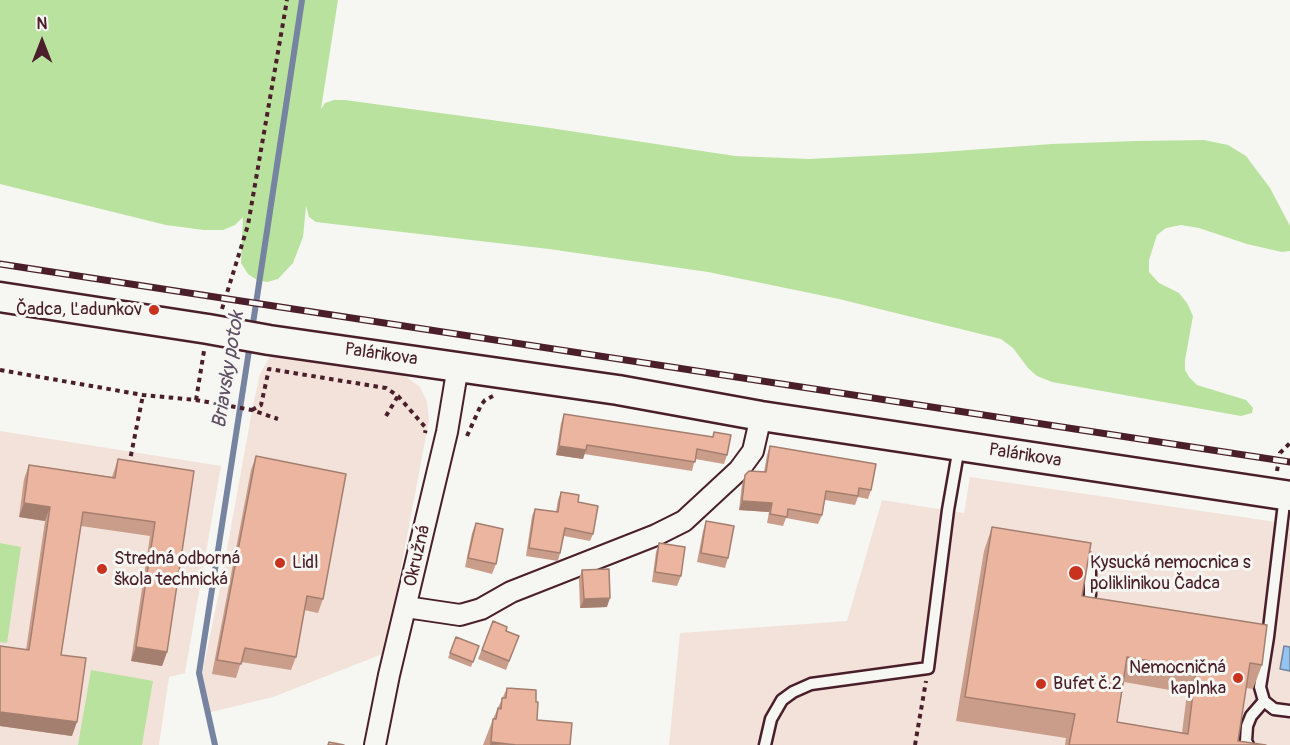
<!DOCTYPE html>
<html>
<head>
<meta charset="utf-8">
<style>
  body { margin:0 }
  #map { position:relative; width:1290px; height:745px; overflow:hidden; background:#f6f6f2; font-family:Pangolin,sans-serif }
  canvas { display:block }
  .north { position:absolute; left:12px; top:12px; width:60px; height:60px; -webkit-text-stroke:4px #f6f6f2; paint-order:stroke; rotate:0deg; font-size:16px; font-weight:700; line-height:24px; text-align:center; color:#4a1f2b }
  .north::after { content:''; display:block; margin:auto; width:21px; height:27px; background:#4a1f2b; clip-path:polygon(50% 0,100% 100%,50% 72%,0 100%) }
</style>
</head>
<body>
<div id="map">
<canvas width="1290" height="745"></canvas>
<div class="north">N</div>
</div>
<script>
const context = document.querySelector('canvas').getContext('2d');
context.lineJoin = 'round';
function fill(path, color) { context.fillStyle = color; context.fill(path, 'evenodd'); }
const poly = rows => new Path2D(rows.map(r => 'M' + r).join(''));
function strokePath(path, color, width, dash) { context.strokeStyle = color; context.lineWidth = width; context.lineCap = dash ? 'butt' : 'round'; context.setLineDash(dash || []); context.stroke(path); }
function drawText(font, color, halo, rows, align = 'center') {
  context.font = font + ' Pangolin,sans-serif'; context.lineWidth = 6; context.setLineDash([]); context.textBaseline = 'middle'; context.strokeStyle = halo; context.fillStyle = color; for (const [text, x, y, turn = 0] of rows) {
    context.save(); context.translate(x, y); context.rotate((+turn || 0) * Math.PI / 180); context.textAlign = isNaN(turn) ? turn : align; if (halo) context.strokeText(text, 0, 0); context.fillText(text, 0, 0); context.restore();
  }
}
const built = poly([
  [272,353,397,370,420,387,427,401,429,420,385,653,273,697,207,713,202,674,220,588,253,405,260,374],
  [0,431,221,466,185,673,169,677,159,745,0,745],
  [970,477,1290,524,1290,745,669,745,680,633,847,621,882,500,964,513]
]);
const green = poly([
  [0,0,338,0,321,109,325,103,334,100,345,100,550,128,735,156,809,159,928,153,1052,144,1136,141,1204,140,1228,145,1246,156,1270,188,1290,226,1290,251,1282,252,1247,244,1199,228,1181,225,1166,228,1157,235,1149,260,1149,272,1159,283,1179,293,1187,303,1193,316,1185,360,1185,370,1189,377,1197,385,1246,400,1253,408,1252,413,1241,416,1052,382,1037,376,1028,368,1013,348,1001,339,839,299,708,272,549,249,316,222,309,217,306,206,303,237,293,263,278,279,267,282,257,280,248,274,241,263,243,217,235,225,223,230,204,230,166,225,0,184],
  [0,543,21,547,7,643,0,642],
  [91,670,153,681,142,745,78,745]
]);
const water = poly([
  [1284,646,1290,647,1290,671,1280,669,1284,646]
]);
const stream = poly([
  [252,330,302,0],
  [215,745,199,673,250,344]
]);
const path = poly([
  [222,309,248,225,287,0],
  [0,370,143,395,196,400,252,410,278,419],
  [196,400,204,351],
  [252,410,261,405,269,369,386,388,398,396,426,428,425,433],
  [386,416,398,396],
  [467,436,481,405,485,400,493,396],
  [129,465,143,395],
  [1277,471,1280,453,1290,443],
  [915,745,926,681]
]);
const lane = poly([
  [1090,595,1090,559],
  [1264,701,1274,709,1290,711],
  [765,745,771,719,782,700,793,692,811,684,928,668,948,510,959,447],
  [1248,745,1246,741,1247,726,1251,716,1264,701,1260,687,1268,637,1285,495]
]);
const street = poly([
  [406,607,460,615,481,609,511,592,656,535,684,521,739,470,753,451,761,416],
  [375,745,389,675,447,432,458,366]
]);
const secondary = poly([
  [0,297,208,329,269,340,618,390,761,416,1290,496]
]);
const rail = poly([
  [0,264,1290,462]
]);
const wall = poly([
  [564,414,713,437,714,432,727,455,724,464,695,459,692,471,584,454,583,459,556,455,561,423],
  [770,446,871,490,868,499,858,497,855,505,825,500,822,515,818,524,786,518,783,526,767,523,769,512,739,510,742,484,745,475,764,472,767,455],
  [256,456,323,599,318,613,304,610,296,657,291,670,241,662,236,678,212,674,251,470],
  [118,459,194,471,167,652,162,666,131,661,150,536,81,526,61,655,72,736,0,726,0,646,26,650,45,521,19,517,24,479,29,465,112,477],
  [561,492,578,502,593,534,590,541,564,536,560,553,558,561,526,556,532,516,535,509,556,512,558,500],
  [706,521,728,558,725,568,697,562,703,531],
  [476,523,496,564,492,574,465,567,472,533],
  [992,527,1082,596,1262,665,1253,689,1246,688,1238,741,1266,745,1065,745,1066,738,956,721,984,551],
  [1124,682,1187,693,1182,733,1117,722],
  [659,543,681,576,677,586,652,582,656,552],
  [582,570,607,607,580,608,579,579],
  [493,621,506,631,519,636,506,670,478,659],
  [456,637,479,646,471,667,448,658],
  [507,688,536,702,537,720,570,745,483,745,493,719]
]);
const shadedWall = poly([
  [559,446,586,450,583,459,556,455],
  [742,501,772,503,769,512,739,510],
  [24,503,50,507,45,521,19,517],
  [610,598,607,607,580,608,584,599],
  [136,647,167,652,162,666,131,661],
  [0,712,77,722,72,736,0,726],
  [491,742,516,744,490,745]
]);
const building = poly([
  [564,414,713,437,714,432,731,435,727,455,697,449,695,462,587,445,586,450,559,446,564,414],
  [770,446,876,464,871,490,859,488,858,496,826,491,822,515,788,509,787,517,770,514,772,503,742,501,745,475,749,471,766,472,770,446],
  [256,456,346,474,323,599,307,596,296,657,245,648,241,664,217,660,256,456],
  [118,459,194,471,167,652,136,647,155,522,83,512,61,655,86,658,77,722,0,712,0,646,29,650,50,507,24,503,29,465,115,478,118,459],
  [561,492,579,495,578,502,598,506,593,534,565,528,560,553,529,548,535,509,558,512,561,492],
  [706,521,734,526,728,558,701,553,706,521],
  [476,523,503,529,496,564,468,558,476,523],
  [992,527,1091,543,1082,596,1267,625,1262,665,1250,663,1238,741,1266,745,1069,745,1075,714,965,697,992,527],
  [1127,657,1196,669,1188,734,1117,722,1127,657],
  [659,543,685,547,681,576,655,572,659,543],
  [609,569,610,598,584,599,582,570,609,569],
  [493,621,507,627,506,631,519,636,509,661,482,650,493,621],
  [456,637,479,646,473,662,450,653,456,637],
  [507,688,536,690,536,702,538,702,537,720,572,723,570,745,516,745,491,742,493,719,496,719,498,708,501,709,502,698,506,698,507,688],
  [329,742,344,745,328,745,329,742]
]);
const markers = [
  [154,310,6,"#c8321e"],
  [280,563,6,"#c8321e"],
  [102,569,6,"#c8321e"],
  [1076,573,8,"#c8321e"],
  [1238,678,6,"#c8321e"],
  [1041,684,6,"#c8321e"]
];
const poiNames = [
  ["Čadca, Ľadunkov",142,310,"right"],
  ["Stredná odborná",114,559],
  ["škola technická",114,580],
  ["Lidl",292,563],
  ["Kysucká nemocnica s",1090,563],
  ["poliklinikou Čadca",1090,584],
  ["Nemocničná",1226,668,"right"],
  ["kaplnka",1226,689,"right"],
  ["Bufet č.2",1053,684]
];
const streetNames = [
  ["Palárikova",381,355,8],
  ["Palárikova",1025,456,9],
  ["Okružná",418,556,-77]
];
const waterNames = [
  ["Briavsky potok",229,370,-81]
];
fill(built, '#f3e2d9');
fill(green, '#b9e29e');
fill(water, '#94c5f0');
strokePath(water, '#7683a1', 1.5);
strokePath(stream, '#7683a1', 6);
strokePath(lane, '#4a1f2b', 15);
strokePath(street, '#4a1f2b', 24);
strokePath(secondary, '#4a1f2b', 33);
strokePath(path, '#4a1f2b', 4, [4.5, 4.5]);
strokePath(lane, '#f6f6f2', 10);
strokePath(street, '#f6f6f2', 20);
strokePath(secondary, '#f6f6f2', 28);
strokePath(rail, '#4a1f2b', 7);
strokePath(rail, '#f6f6f2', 4.5, [14]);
fill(wall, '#ca9c8a');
fill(shadedWall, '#a47f70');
fill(building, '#ebb5a0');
strokePath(building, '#a47f70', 1.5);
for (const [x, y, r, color] of markers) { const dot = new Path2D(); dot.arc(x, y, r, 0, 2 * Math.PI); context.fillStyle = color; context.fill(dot); strokePath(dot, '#f6f6f2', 2); }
drawText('18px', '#4a1f2b', '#f6f6f2', poiNames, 'left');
drawText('18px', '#4a1f2b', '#f6f6f2', streetNames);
drawText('italic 20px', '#605166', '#f6f6f2', waterNames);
</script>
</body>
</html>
